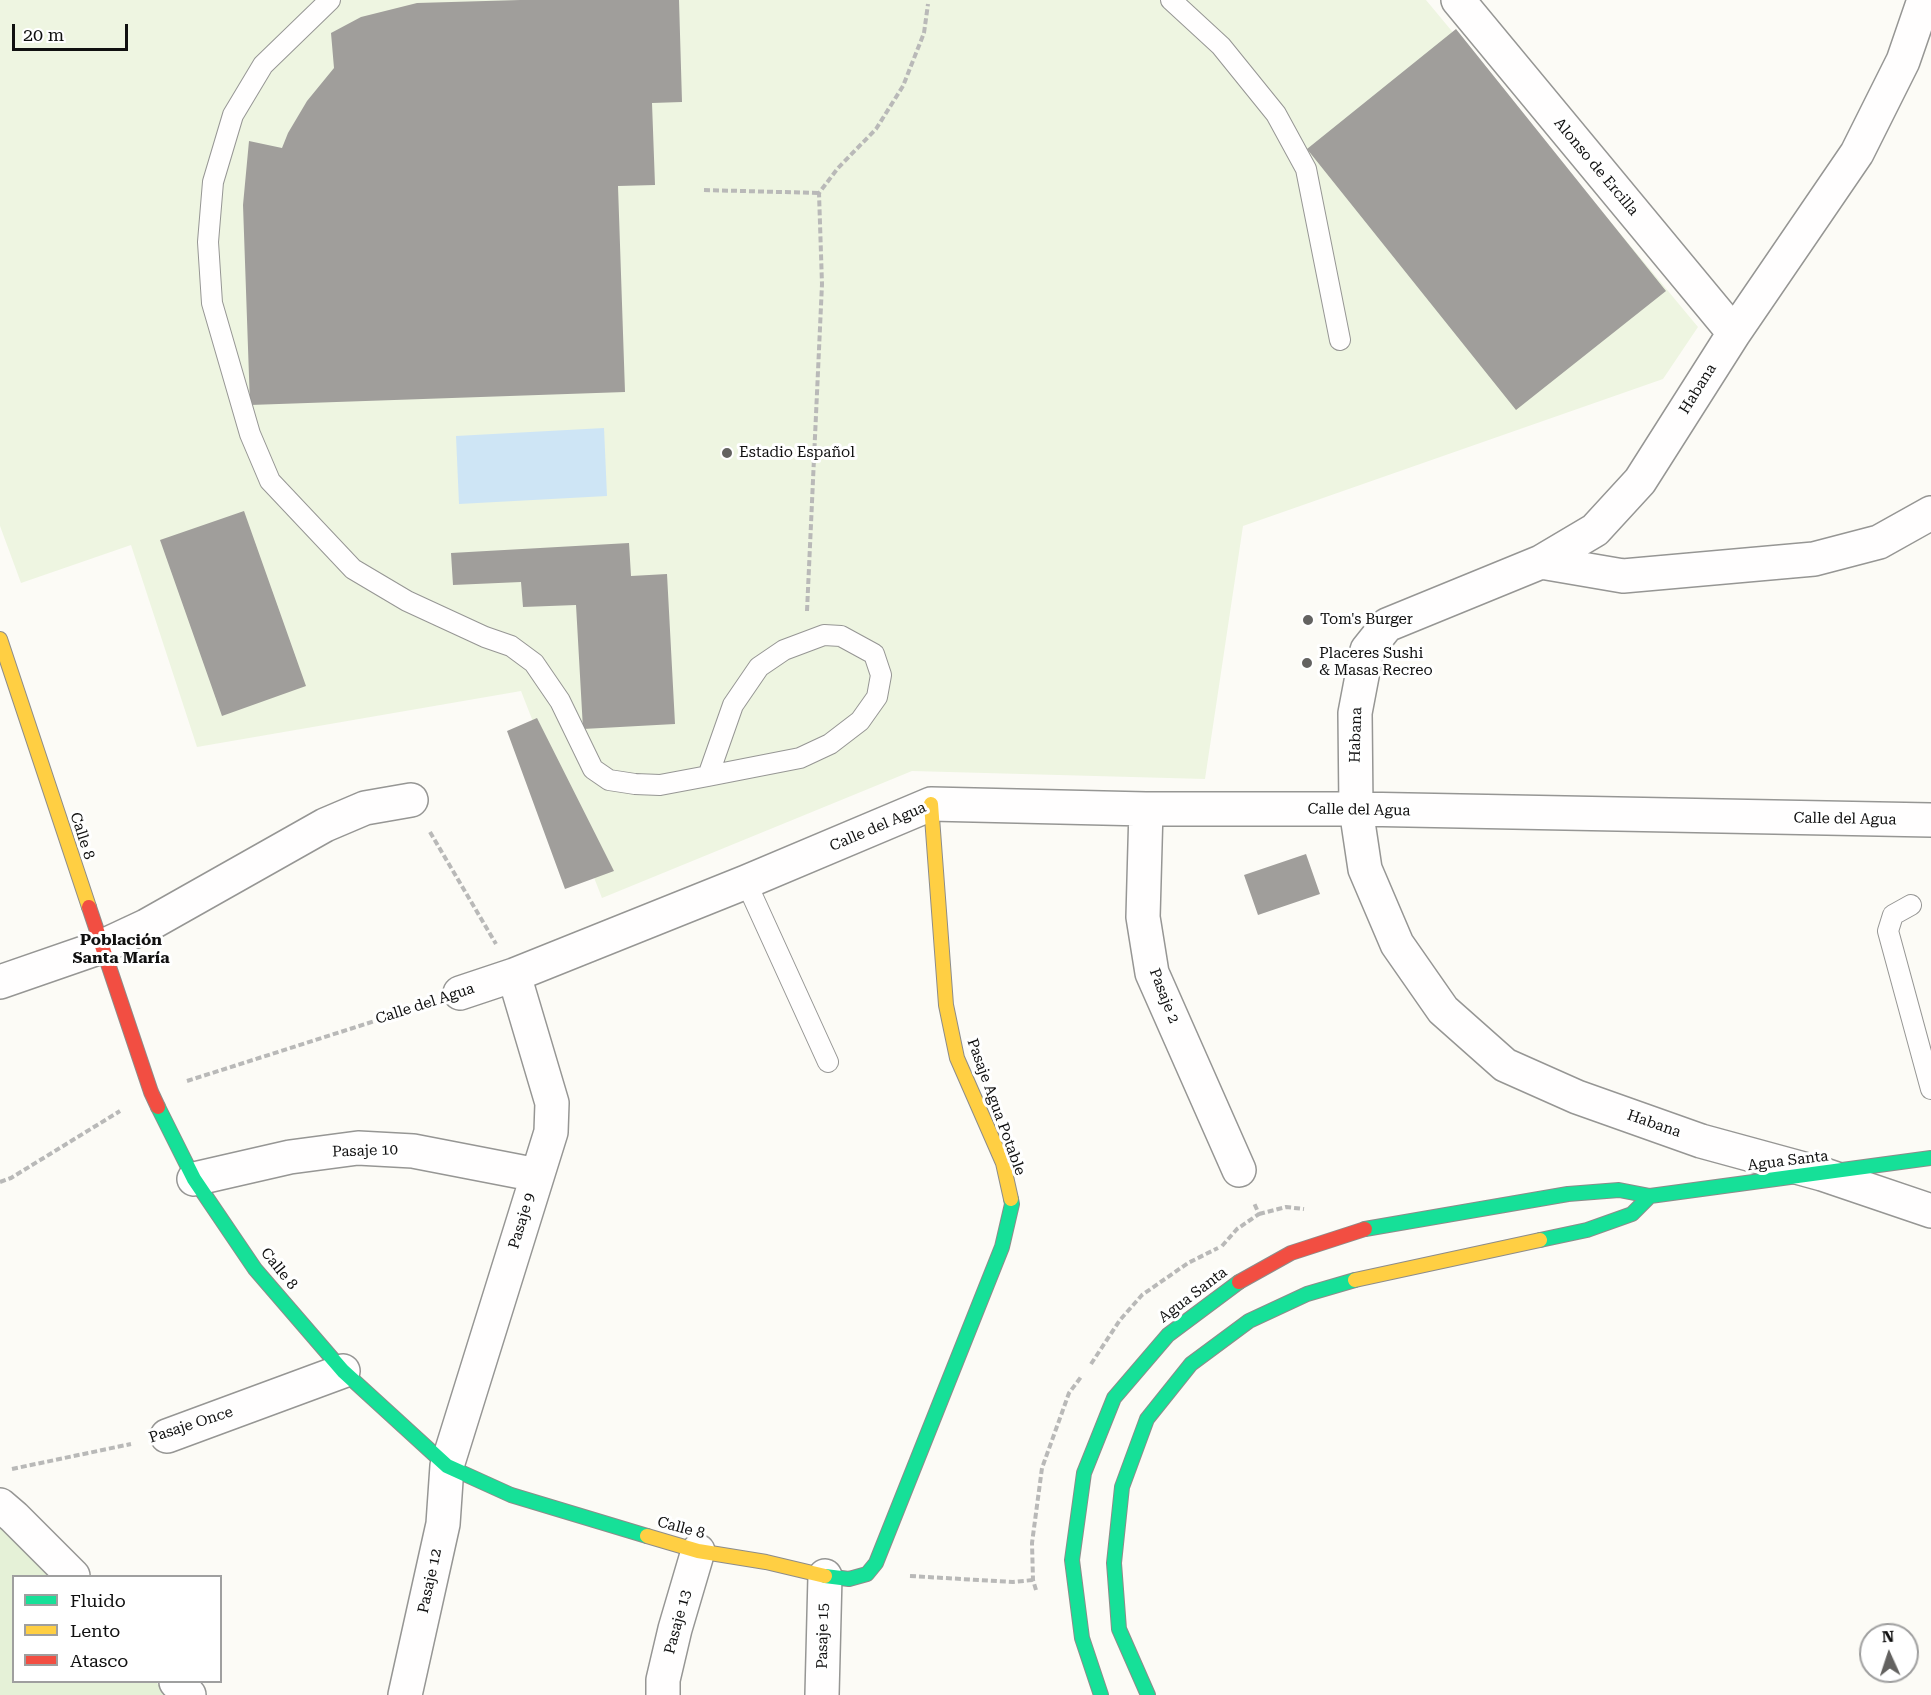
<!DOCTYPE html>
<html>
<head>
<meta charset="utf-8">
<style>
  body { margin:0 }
  #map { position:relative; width:1931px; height:1695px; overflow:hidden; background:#fcfbf6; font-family:"Roboto Serif",serif }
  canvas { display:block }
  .legend { position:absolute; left:12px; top:1575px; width:210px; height:108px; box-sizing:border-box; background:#fff; border:2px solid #9f9f9f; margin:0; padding:8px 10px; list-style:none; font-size:18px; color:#101010 }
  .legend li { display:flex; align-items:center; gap:12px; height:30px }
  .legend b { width:30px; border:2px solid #9f9f9f }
  .north { position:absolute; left:1859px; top:1623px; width:60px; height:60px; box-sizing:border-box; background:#fff; border:2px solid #9f9f9f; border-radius:50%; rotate:357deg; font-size:16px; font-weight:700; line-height:24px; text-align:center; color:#101010 }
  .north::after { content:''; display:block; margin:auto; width:21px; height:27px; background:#636260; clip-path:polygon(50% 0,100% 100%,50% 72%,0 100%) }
  .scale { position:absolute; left:12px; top:24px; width:116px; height:27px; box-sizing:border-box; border:3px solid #101010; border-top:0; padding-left:8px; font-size:18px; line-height:21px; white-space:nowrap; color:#101010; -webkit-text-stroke:4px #fff; paint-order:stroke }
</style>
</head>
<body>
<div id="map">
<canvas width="1931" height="1695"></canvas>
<ul class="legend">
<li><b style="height:8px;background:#16e098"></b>Fluido</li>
<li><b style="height:8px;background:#ffcf43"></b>Lento</li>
<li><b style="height:8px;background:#f24e42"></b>Atasco</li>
</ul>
<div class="north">N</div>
<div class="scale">20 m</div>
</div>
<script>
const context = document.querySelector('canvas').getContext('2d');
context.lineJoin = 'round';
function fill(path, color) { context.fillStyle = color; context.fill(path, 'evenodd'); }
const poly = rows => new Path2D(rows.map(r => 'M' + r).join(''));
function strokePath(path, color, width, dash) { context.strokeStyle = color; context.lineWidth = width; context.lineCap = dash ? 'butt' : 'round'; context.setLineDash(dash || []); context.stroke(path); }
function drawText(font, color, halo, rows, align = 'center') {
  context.font = font + ' "Roboto Serif",serif'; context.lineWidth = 6; context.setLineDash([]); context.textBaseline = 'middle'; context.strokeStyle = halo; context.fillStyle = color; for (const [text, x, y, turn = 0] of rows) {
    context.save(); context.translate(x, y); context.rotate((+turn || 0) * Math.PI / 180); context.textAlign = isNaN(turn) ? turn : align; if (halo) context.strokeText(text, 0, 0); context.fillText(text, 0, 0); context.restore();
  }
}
const green = poly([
  [0,1518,56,1576,14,1576,14,1682,156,1682,169,1695,0,1695]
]);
const pitch = poly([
  [0,0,1426,0,1698,327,1663,379,1243,526,1205,779,912,771,602,898,521,691,197,747,131,545,21,583,0,526]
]);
const water = poly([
  [604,428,607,496,459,504,456,436]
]);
const building = poly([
  [520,0,679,0,682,102,652,103,655,185,618,186,625,392,250,405,243,205,249,141,282,148,288,133,307,101,334,68,331,33,361,17,417,3],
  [1456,29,1666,291,1516,410,1307,149],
  [244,511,306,686,222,716,160,540],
  [629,543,631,576,667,574,675,724,583,729,576,605,523,607,521,582,453,585,451,553],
  [537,718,614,871,565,889,507,731],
  [1306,854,1320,894,1258,915,1244,875]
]);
const path = poly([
  [704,190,819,193],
  [807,611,822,284,819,193,838,168,876,129,903,86,924,33,928,4],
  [430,832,496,944],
  [187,1081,425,1005],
  [0,1182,11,1178,120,1111],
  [1259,1214,1286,1207,1304,1209],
  [1222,1246,1237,1229,1259,1214,1254,1203],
  [1091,1364,1120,1320,1142,1295,1188,1263,1218,1248],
  [12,1469,131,1444],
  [910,1576,1013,1582,1033,1580],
  [1036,1590,1033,1580,1032,1543,1042,1468,1069,1393,1081,1377]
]);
const lane = poly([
  [330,0,263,65,233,115,213,182,208,242,212,303,250,434,270,481,353,569,407,601,485,637,511,646,534,663,560,701,593,769,609,780,635,784,660,785,708,776,800,758,830,744,860,721,877,697,881,675,874,654,841,636,824,635,784,650,759,667,733,705,708,776],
  [1171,0,1221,46,1276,114,1306,169,1340,340],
  [746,882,828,1062],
  [1911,905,1893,915,1888,931,1931,1089]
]);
const street = poly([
  [1458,0,1734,333],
  [1924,0,1903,61,1857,153,1734,333,1640,481,1595,530,1541,562,1387,625,1367,650,1355,713,1356,809,1365,869,1397,944,1443,1010,1505,1065,1577,1097,1701,1141,1822,1174,1931,1211],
  [1541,562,1623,576,1814,559,1879,542,1931,513],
  [1146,809,1143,917,1152,973,1239,1170],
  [0,982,101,947,146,926,325,825,365,808,411,800],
  [460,993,514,975,746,882,931,804,1146,809,1356,809,1931,820],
  [194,1179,290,1157,358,1148,413,1151,537,1175],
  [167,1436,343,1371],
  [0,1505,14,1517,73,1576],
  [176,1682,189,1695],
  [405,1695,443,1524,447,1466,551,1132,552,1103,514,975],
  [663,1695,663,1680,675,1629,698,1551],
  [822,1695,825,1576]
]);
const fast = poly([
  [158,1107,194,1179,255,1269,343,1371,447,1466,511,1495,647,1536],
  [1365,1229,1568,1194,1619,1190,1650,1196,1931,1158],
  [1540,1240,1587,1230,1632,1214,1650,1196],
  [825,1576,849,1579,867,1574,876,1563,1002,1247,1012,1204,1011,1199],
  [1101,1695,1082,1638,1072,1560,1084,1473,1114,1398,1168,1335,1239,1282],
  [1148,1695,1119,1629,1114,1563,1122,1487,1147,1419,1191,1364,1249,1321,1307,1294,1355,1280]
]);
const slow = poly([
  [0,639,89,907],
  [931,804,946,1005,957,1058,1003,1163,1011,1199],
  [1355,1280,1540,1240],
  [647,1536,698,1551,766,1562,825,1576]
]);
const jam = poly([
  [89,907,151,1092,158,1107],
  [1239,1282,1291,1253,1365,1229]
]);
const markers = [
  [727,453,6,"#636260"],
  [1308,620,6,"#636260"],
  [1307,663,6,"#636260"]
];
const streetNames = [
  ["Alonso de Ercilla",1596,167,50],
  ["Habana",1698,389,-58],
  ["Habana",1356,735,-88],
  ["Calle del Agua",1359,810,1],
  ["Calle del Agua",1845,819,1],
  ["Calle del Agua",878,827,-23],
  ["Calle 8",82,836,72],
  ["Pasaje 2",1164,996,69],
  ["Calle del Agua",425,1004,-18],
  ["Pasaje Agua Potable",996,1107,70],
  ["Habana",1654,1124,19],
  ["Pasaje 10",365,1151,-2],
  ["Agua Santa",1788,1161,-7],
  ["Pasaje 9",522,1221,-73],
  ["Calle 8",279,1269,51],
  ["Agua Santa",1193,1295,-37],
  ["Pasaje Once",191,1425,-18],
  ["Calle 8",681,1528,15],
  ["Pasaje 12",430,1581,-78],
  ["Pasaje 13",678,1622,-75],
  ["Pasaje 15",823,1636,-89]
];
const poiNames = [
  ["Estadio Español",739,453],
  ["Tom's Burger",1320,620],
  ["Placeres Sushi",1319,654],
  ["& Masas Recreo",1319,671]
];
const neighbourhoodNames = [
  ["Población",121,940],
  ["Santa María",121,958]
];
fill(green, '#e5f1d7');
fill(pitch, '#eef5e1');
fill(water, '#cee5f5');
fill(building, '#a09e9b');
strokePath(lane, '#969694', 22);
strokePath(street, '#969694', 36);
strokePath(fast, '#8d8c8a', 16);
strokePath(slow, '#8d8c8a', 16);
strokePath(jam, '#8d8c8a', 16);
strokePath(path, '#b9b9b8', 4, [6, 3]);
strokePath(lane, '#fffefe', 20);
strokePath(street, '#fffefe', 33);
strokePath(fast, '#16e098', 14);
strokePath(slow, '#ffcf43', 14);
strokePath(jam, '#f24e42', 14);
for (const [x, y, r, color] of markers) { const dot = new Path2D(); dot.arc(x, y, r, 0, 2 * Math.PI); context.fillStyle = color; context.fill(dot); strokePath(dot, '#fff', 2); }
drawText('15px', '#101010', '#fff', streetNames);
drawText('15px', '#101010', '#fff', poiNames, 'left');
drawText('bold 16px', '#101010', '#fff', neighbourhoodNames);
</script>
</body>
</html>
